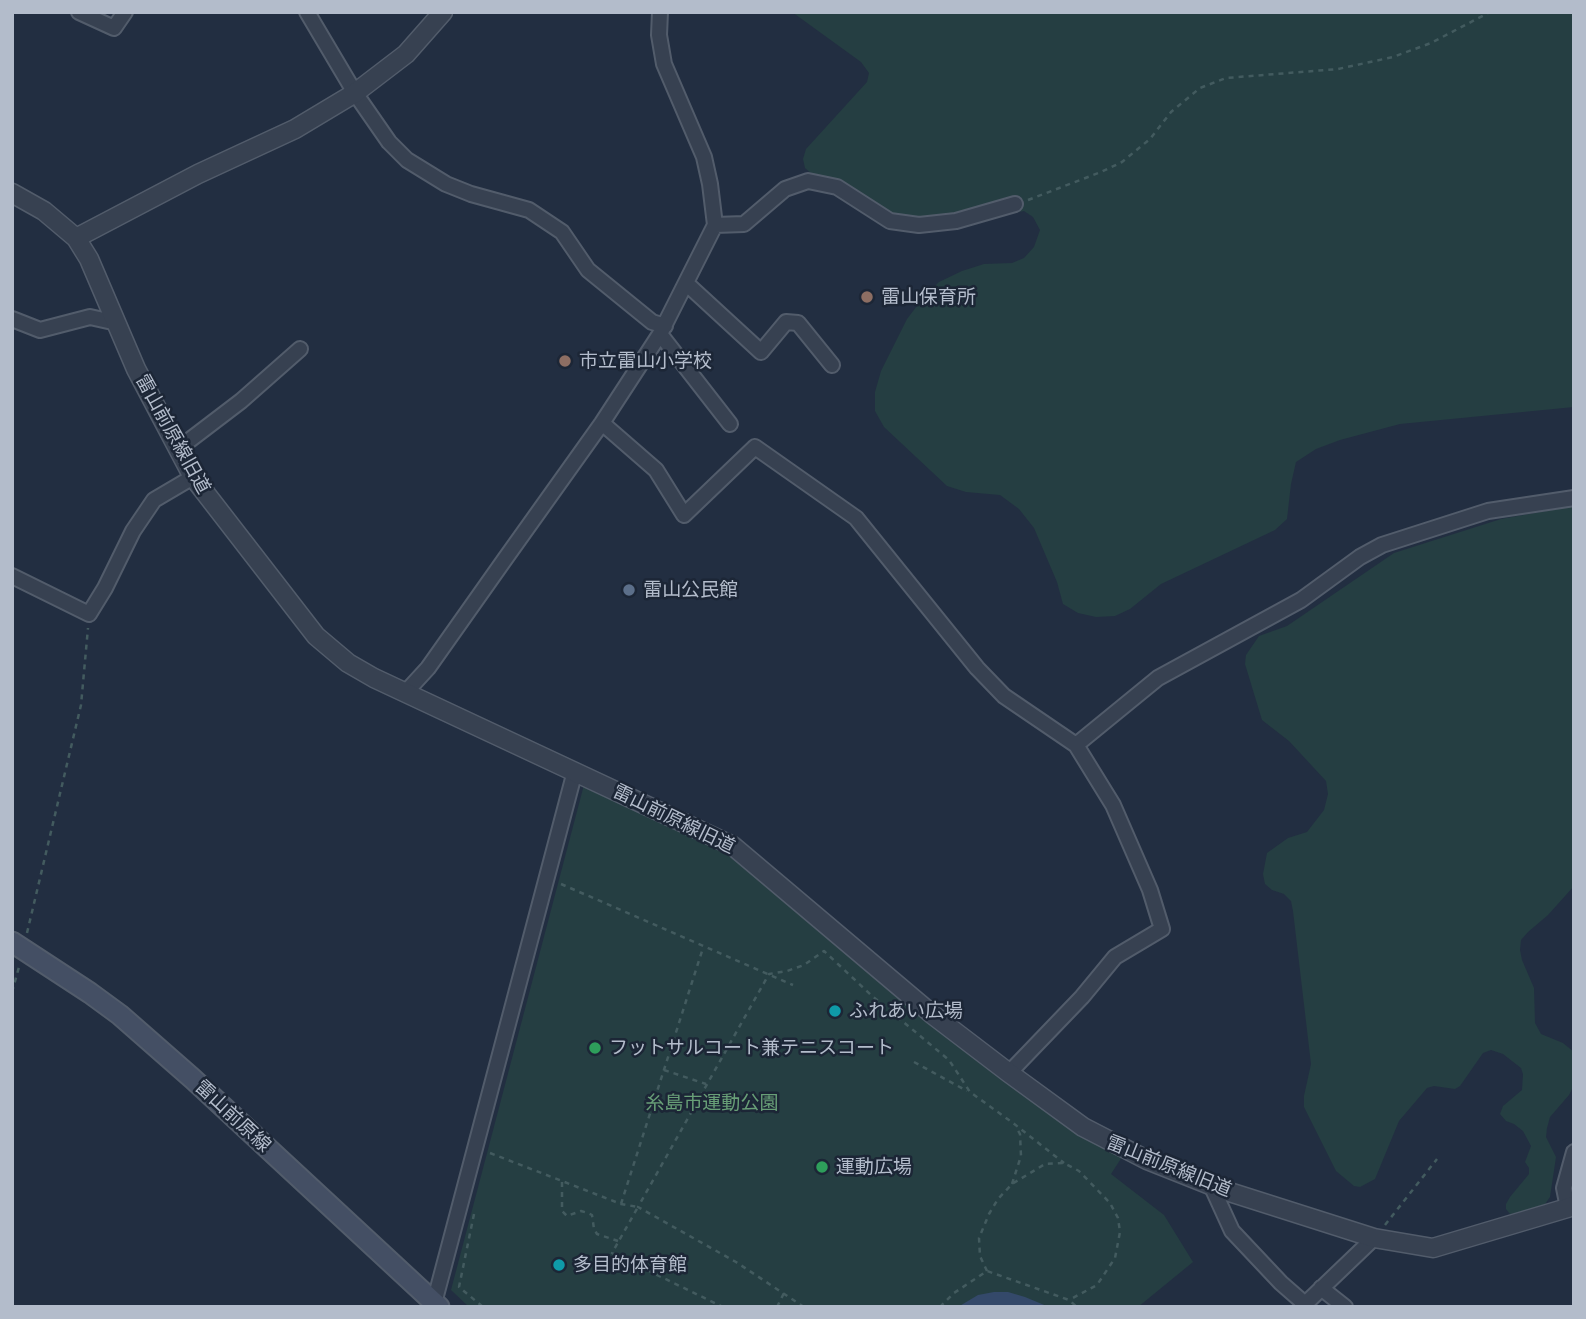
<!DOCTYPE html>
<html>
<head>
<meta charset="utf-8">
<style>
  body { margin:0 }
  #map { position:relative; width:1586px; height:1319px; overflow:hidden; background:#222e41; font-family:Lato,sans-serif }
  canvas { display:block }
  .frame { position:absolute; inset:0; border:14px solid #b3bccb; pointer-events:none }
</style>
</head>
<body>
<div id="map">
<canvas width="1586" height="1319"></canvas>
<div class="frame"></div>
</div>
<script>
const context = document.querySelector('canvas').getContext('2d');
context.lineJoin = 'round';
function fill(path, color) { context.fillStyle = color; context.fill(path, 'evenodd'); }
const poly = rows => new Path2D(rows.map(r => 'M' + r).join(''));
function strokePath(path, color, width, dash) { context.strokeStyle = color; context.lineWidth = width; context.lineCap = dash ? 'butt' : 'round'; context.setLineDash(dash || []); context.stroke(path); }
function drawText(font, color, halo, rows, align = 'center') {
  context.font = font + ' Lato,"Noto Sans JP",sans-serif'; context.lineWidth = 5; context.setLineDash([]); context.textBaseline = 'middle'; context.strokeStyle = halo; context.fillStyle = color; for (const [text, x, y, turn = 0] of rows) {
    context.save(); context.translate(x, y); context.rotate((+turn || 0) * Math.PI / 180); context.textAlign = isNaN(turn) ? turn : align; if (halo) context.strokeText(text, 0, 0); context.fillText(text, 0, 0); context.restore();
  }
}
const green = poly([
  [792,12,1574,12,1574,407,1400,424,1340,440,1316,449,1296,462,1291,484,1287,519,1275,530,1161,584,1130,609,1115,616,1096,617,1078,613,1063,604,1057,582,1034,528,1019,509,1000,495,966,492,947,486,884,427,875,411,875,392,881,371,907,319,923,298,939,282,962,271,984,264,1012,263,1024,258,1034,247,1040,230,1033,217,1024,211,1004,215,913,218,892,213,841,180,813,175,805,168,803,159,806,149,867,82,869,73,861,62],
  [1574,506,1574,886,1548,915,1528,932,1521,940,1520,950,1522,960,1534,988,1535,1023,1541,1034,1563,1043,1574,1052,1574,1085,1569,1095,1550,1117,1547,1128,1546,1137,1556,1157,1550,1197,1545,1204,1530,1210,1510,1214,1506,1209,1506,1204,1510,1197,1529,1174,1529,1168,1525,1162,1531,1146,1523,1131,1514,1124,1506,1121,1500,1114,1503,1106,1522,1090,1523,1074,1521,1068,1503,1054,1491,1050,1483,1053,1460,1086,1455,1089,1434,1086,1427,1088,1399,1121,1375,1179,1360,1187,1354,1186,1336,1171,1304,1107,1304,1096,1311,1064,1293,911,1291,901,1284,894,1272,890,1265,884,1263,874,1267,853,1288,838,1307,832,1324,810,1328,794,1326,781,1289,741,1262,720,1245,664,1246,655,1259,636,1287,626,1394,553,1501,519],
  [585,781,731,851,1122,1157,1111,1174,1164,1215,1193,1262,1138,1307,469,1307,451,1290]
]);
const water = poly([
  [994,1292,1008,1292,1025,1297,1049,1307,958,1307,978,1295]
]);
const path = poly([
  [1028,200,1101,172,1122,162,1150,139,1171,112,1200,88,1226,78,1338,69,1393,57,1431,43,1490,12],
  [561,884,793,985],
  [27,933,81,705,88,628],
  [12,992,19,967],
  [914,1062,967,1091],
  [664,1070,706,1084],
  [490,1153,621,1204,638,1207,612,1253,723,1307],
  [562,1182,562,1211,567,1216,581,1211,588,1213,592,1215,594,1229,597,1234,618,1241],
  [1012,1184,1021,1156,1020,1134,1016,1127],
  [621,1204,703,948],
  [474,1214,459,1287,483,1307],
  [1385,1225,1437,1159],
  [987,1271,980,1256,979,1238,989,1214,998,1199,1012,1184,1045,1164,1064,1163,1079,1171,1110,1203,1118,1218,1120,1232,1115,1258,1097,1285,1069,1300],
  [777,1307,784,1293],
  [804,1307,736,1262,638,1207,769,974,787,971,804,965,824,951,871,995,949,1060,970,1092,1013,1123,1064,1163],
  [940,1307,954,1293,987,1271,1069,1300,1077,1307]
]);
const minor = poly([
  [79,12,114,28,125,12],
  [307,12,355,93,389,142,407,160,446,184,471,194,529,210,562,232,588,270,652,322,665,326],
  [715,225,744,224,785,189,808,181,837,187,890,221,919,225,956,221,1015,204],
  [687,284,761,352,786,322,798,323,832,365],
  [12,319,40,330,90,317,117,323],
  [660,334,730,424],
  [602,423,656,470,684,515,755,447,856,518,977,668,1004,696,1076,745,1113,805,1150,890,1162,929,1115,957,1082,997,1009,1073],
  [178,449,241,401,300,349],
  [12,576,89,614,105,588,133,531,154,500,193,477],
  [406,692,428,668,505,559,602,423,660,334,715,225,710,184,704,157,664,64,659,35,660,12],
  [1076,745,1158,678,1301,600,1360,557,1382,545,1488,511,1574,498],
  [1211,1185,1232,1231,1281,1283,1305,1304],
  [1568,1208,1564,1188,1574,1152],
  [1321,1288,1345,1307],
  [433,1307,575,771],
  [1302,1307,1374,1238]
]);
const tertiary = poly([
  [12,193,44,211,76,238,89,259,136,369,193,477,316,636,348,663,374,678,733,846,933,1015,1009,1073,1083,1127,1147,1160,1220,1189,1374,1238,1433,1248,1574,1206],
  [76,238,198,174,295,129,355,93,406,54,443,12]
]);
const secondary = poly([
  [12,942,90,993,120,1015,193,1079,439,1307]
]);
const markers = [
  [867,297,7,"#8d6e63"],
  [565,361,7,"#8d6e63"],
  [629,590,7,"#5c6f8a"],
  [835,1011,7,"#0f9aa8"],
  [595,1048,7,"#2e9e5b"],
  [822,1167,7,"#2e9e5b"],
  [559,1265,7,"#0f9aa8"]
];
const poiNames = [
  ["雷山保育所",881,297],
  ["市立雷山小学校",579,361],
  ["雷山公民館",643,590],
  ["ふれあい広場",849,1011],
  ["フットサルコート兼テニスコート",609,1048],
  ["運動広場",836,1167],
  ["多目的体育館",573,1265]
];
const streetNames = [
  ["雷山前原線旧道",173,434,61],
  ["雷山前原線旧道",674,819,26],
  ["雷山前原線",233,1116,43],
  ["雷山前原線旧道",1169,1166,22]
];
const parkNames = [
  ["糸島市運動公園",712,1103]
];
fill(green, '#253e42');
fill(water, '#34496a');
strokePath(minor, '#525c6b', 18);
strokePath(tertiary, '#525c6b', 21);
strokePath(secondary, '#525c6b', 23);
strokePath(path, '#435b5f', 2.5, [5, 5]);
strokePath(minor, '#374151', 14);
strokePath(tertiary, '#374151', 18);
strokePath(secondary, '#444f64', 19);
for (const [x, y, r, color] of markers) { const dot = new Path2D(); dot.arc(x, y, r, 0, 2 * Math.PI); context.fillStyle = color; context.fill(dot); strokePath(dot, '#1c2636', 2.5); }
drawText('19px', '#b3bccb', '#1c2636', poiNames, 'left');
drawText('19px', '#b3bccb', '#1c2636', streetNames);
drawText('19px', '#689f77', '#1c2636', parkNames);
</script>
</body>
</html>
